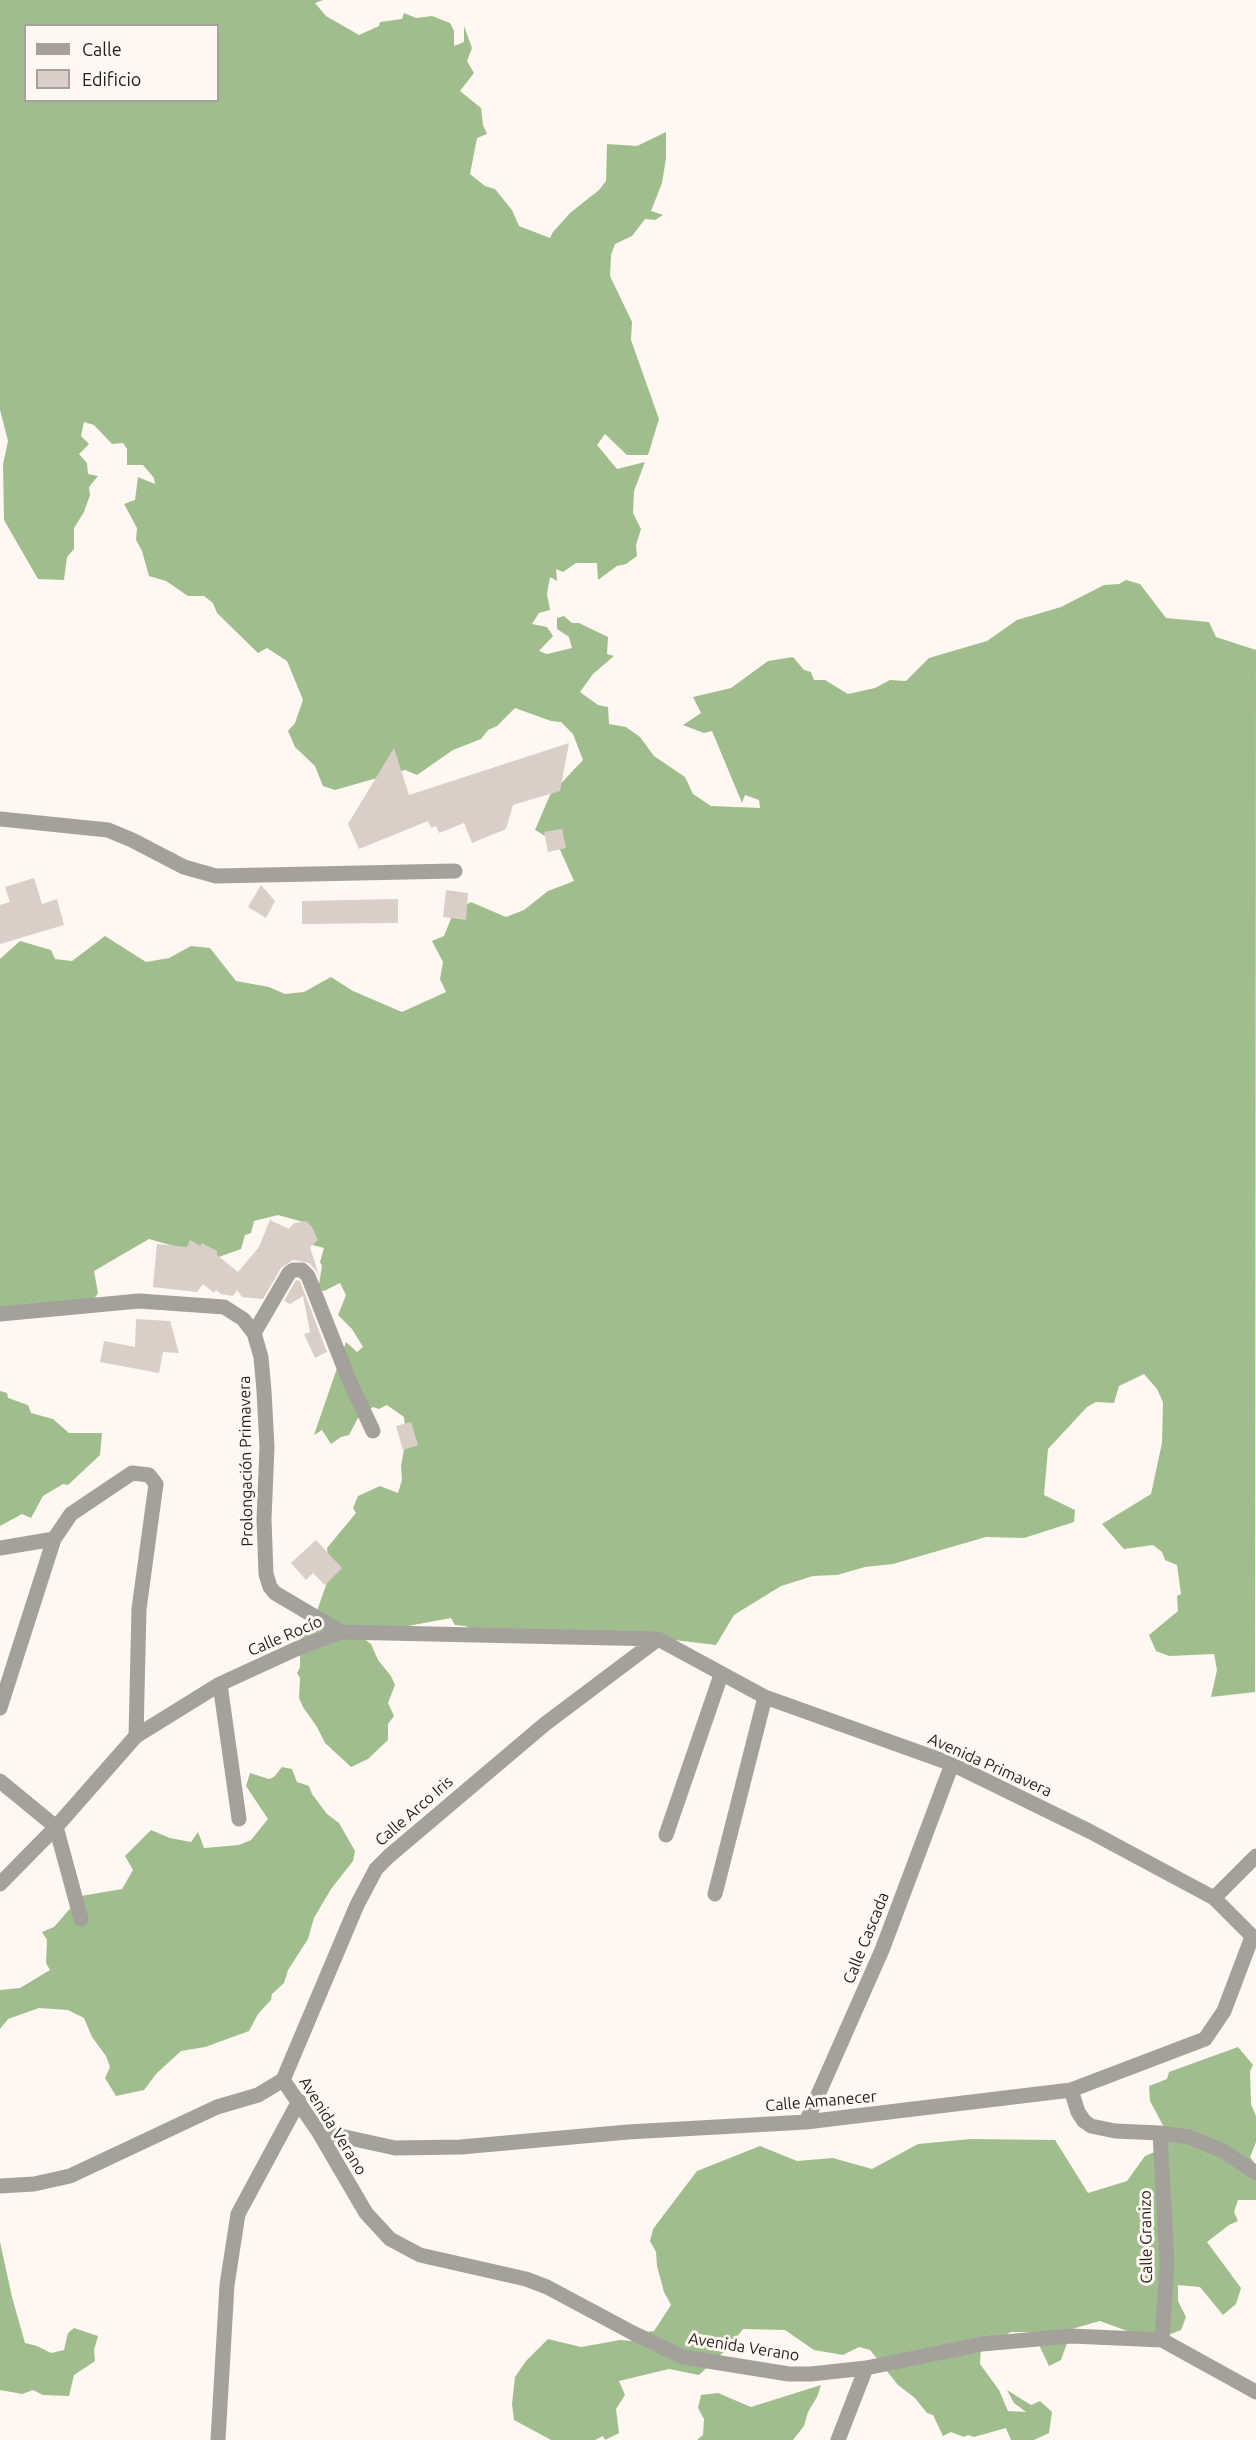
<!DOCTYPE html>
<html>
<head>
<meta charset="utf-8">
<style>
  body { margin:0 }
  #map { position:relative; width:1256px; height:2440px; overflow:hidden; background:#fff7f1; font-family:Ubuntu,sans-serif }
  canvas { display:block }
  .legend { position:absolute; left:24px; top:24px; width:195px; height:78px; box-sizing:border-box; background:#fff7f1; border:2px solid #a7a09c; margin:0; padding:8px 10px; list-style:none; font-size:18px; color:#221e1c }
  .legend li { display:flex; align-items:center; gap:12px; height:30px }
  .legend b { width:30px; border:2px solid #a7a09c }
</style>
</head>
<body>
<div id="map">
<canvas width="1256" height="2440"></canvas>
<ul class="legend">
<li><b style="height:8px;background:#a4a19d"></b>Calle</li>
<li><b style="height:16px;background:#d9cfc8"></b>Edificio</li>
</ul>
</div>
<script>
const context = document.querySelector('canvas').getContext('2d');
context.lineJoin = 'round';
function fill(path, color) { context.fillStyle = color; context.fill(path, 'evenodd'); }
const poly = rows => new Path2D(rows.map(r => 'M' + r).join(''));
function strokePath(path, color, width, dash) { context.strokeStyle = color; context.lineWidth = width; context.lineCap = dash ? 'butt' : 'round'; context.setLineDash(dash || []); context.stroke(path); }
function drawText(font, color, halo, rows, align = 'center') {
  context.font = font + ' Ubuntu,sans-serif'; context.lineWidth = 6; context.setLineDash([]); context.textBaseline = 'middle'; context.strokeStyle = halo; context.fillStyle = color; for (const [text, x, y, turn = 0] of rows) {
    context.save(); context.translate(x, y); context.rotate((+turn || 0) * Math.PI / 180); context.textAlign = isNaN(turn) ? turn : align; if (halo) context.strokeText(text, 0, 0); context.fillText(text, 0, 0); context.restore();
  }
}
const forest = poly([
  [0,0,323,0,315,3,326,16,359,35,379,26,380,22,402,19,404,13,416,18,432,16,450,23,454,31,454,46,464,42,464,26,472,48,467,61,474,73,460,91,481,108,483,125,487,134,477,138,470,174,485,186,495,189,512,210,519,226,550,238,553,232,570,213,599,190,606,181,607,144,637,146,666,132,666,158,662,183,651,211,663,215,655,220,645,219,632,236,615,244,611,255,610,276,632,322,631,340,659,419,648,455,627,455,605,434,597,445,617,469,645,462,634,491,633,513,641,529,636,545,637,556,626,564,617,566,598,580,597,563,576,563,563,572,556,569,557,581,550,577,547,594,550,610,539,613,532,624,547,627,553,636,539,651,547,654,572,648,569,637,557,629,557,618,564,616,572,623,579,623,608,637,607,654,614,656,593,674,580,692,598,705,608,707,609,724,626,727,640,737,654,756,685,777,693,794,711,806,760,808,759,800,745,795,742,803,712,731,704,733,683,725,701,713,693,697,731,688,768,661,793,657,804,670,811,672,814,680,825,680,848,694,875,688,890,680,906,681,929,658,987,641,1017,620,1061,607,1104,585,1119,584,1126,580,1140,584,1166,618,1209,622,1216,637,1256,650,1255,1692,1211,1697,1217,1670,1214,1654,1169,1656,1156,1651,1149,1635,1178,1611,1177,1596,1181,1594,1177,1565,1165,1560,1162,1552,1153,1545,1124,1549,1102,1524,1151,1494,1162,1443,1163,1402,1157,1389,1144,1374,1119,1386,1114,1403,1096,1402,1087,1407,1048,1449,1044,1495,1075,1510,1074,1522,1024,1538,986,1537,893,1564,865,1567,837,1575,813,1576,781,1586,734,1615,716,1645,649,1637,482,1632,465,1626,455,1625,451,1618,359,1635,371,1644,378,1660,391,1676,395,1685,388,1703,394,1716,388,1724,388,1740,368,1759,351,1767,325,1743,317,1727,303,1707,299,1698,300,1678,297,1673,300,1667,300,1640,312,1625,330,1574,327,1548,356,1513,353,1508,358,1496,380,1486,398,1493,402,1480,401,1466,406,1438,404,1417,387,1405,379,1409,373,1407,359,1416,349,1435,341,1437,331,1444,322,1430,314,1435,346,1342,357,1352,363,1347,352,1329,338,1315,346,1295,340,1283,324,1291,318,1290,322,1266,320,1262,324,1248,301,1242,303,1222,278,1215,254,1221,251,1233,245,1235,241,1249,216,1258,149,1239,94,1271,98,1293,88,1308,0,1318,0,959,20,941,51,950,55,959,72,961,105,936,146,962,169,958,191,946,210,948,236,981,269,987,285,994,304,992,331,977,353,991,402,1012,446,992,440,979,443,962,432,941,444,936,454,911,471,902,506,917,524,910,548,891,574,881,557,843,535,830,550,795,583,760,573,734,561,722,551,721,515,708,497,726,488,730,481,739,453,750,417,775,405,770,335,790,323,786,315,766,295,747,288,731,295,723,303,700,287,661,267,648,258,653,217,613,213,603,204,596,188,596,166,581,149,576,142,551,136,540,137,528,124,504,135,500,138,477,155,484,154,478,143,465,127,465,127,449,123,443,112,444,94,425,84,422,81,436,89,444,79,454,87,463,88,474,98,476,89,487,90,495,84,512,74,528,74,549,67,557,64,580,38,579,4,520,3,464,8,441,0,410],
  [26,26,218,26,218,100,26,100],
  [0,1391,7,1393,8,1398,28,1405,31,1413,53,1419,69,1433,102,1433,100,1455,68,1485,63,1484,43,1496,31,1518,22,1514,0,1526],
  [282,1767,292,1769,297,1782,309,1786,312,1794,327,1814,339,1823,355,1851,353,1861,331,1889,314,1918,308,1939,288,1970,284,1983,272,1994,271,2000,258,2014,249,2031,205,2047,181,2051,157,2073,144,2090,116,2096,105,2078,110,2067,106,2056,92,2037,84,2018,68,2010,39,2008,8,2019,0,2029,0,1990,20,1988,50,1970,46,1963,47,1940,42,1932,54,1927,81,1896,122,1889,133,1870,125,1856,151,1830,170,1838,191,1842,198,1832,204,1848,239,1845,251,1840,268,1819,246,1786,250,1773,269,1779,274,1777],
  [1238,2047,1253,2065,1250,2071,1251,2104,1256,2116,1256,2142,1250,2157,1256,2165,1256,2200,1238,2200,1234,2212,1238,2221,1229,2225,1207,2242,1241,2288,1236,2304,1223,2315,1200,2287,1178,2285,1178,2301,1186,2317,1181,2330,1166,2336,1130,2332,1100,2321,1072,2329,1061,2360,1049,2366,1033,2332,1011,2332,981,2347,980,2364,999,2390,1008,2411,1026,2412,1014,2403,1007,2390,1031,2405,1040,2401,1052,2412,1049,2433,1034,2440,1011,2440,1006,2428,974,2437,968,2435,964,2437,951,2432,943,2436,933,2415,927,2413,915,2398,898,2385,870,2350,859,2347,843,2355,814,2350,785,2330,743,2329,731,2345,699,2375,669,2369,619,2381,625,2395,616,2409,619,2433,605,2440,603,2436,595,2440,551,2440,514,2420,512,2404,515,2377,526,2361,548,2339,581,2347,620,2340,631,2341,637,2333,654,2331,671,2305,664,2292,657,2266,656,2252,650,2241,653,2229,697,2171,760,2146,797,2161,833,2158,872,2169,918,2144,971,2139,1055,2140,1088,2193,1127,2181,1145,2156,1157,2151,1166,2131,1150,2101,1149,2086,1167,2079,1169,2072],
  [0,2242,12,2297,25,2343,37,2346,51,2353,64,2350,68,2333,74,2328,98,2336,94,2350,95,2361,74,2375,69,2396,43,2395,33,2390,22,2394,0,2390],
  [821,2385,817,2397,808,2412,804,2426,793,2440,697,2440,703,2435,704,2419,698,2408,701,2395,718,2393,751,2407]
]);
const building = poly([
  [569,743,560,791,513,805,506,829,472,843,464,823,439,833,436,826,431,828,428,821,359,849,348,824,394,748,409,795],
  [562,829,566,848,548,852,544,832],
  [34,878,42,904,57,899,64,925,0,944,0,905,10,902,5,887],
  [261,885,275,901,266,918,248,907],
  [446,890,468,893,466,920,443,917],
  [398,899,398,923,302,924,302,901],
  [270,1220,289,1229,294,1223,306,1221,312,1227,318,1240,310,1247,321,1282,317,1272,309,1263,293,1260,281,1268,263,1299,242,1297,237,1290,233,1296,221,1294,216,1290,214,1293,203,1284,197,1292,153,1287,157,1244,187,1247,190,1240,200,1246,202,1243,217,1251,217,1255,238,1272,259,1247],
  [296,1280,300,1281,327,1352,315,1358,304,1334,310,1332,303,1296,290,1304,284,1301],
  [136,1319,170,1321,179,1353,163,1352,159,1373,100,1362,104,1341,135,1347],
  [411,1422,418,1445,403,1450,396,1426],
  [316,1540,342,1568,325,1585,313,1573,306,1580,291,1563]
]);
const minor = poly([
  [0,819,108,830,132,840,184,867,216,876,455,871],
  [0,1314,139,1301,224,1307,243,1319,254,1333,261,1357,264,1391,267,1447,264,1519,266,1574,270,1587,275,1593,341,1632],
  [254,1333,289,1273,293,1270,302,1270,308,1276,349,1380,373,1431],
  [0,1548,54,1539],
  [220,1684,239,1819],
  [0,1708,54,1539,71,1514,132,1473,149,1475,156,1484,139,1609,136,1736],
  [0,1781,56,1827],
  [56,1827,81,1919],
  [666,1835,721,1675],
  [0,1884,56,1827,136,1736,220,1684,296,1649,341,1632,658,1639,765,1697,952,1764,1091,1832,1214,1898,1256,1940],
  [715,1894,765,1697],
  [1214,1898,1256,1856],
  [283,2080,318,2131,366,2213,390,2239,420,2255,526,2279,547,2287,633,2333,683,2357,789,2374,811,2374,866,2368,982,2344,1071,2336,1162,2340,1256,2392],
  [283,2080,357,1905,376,1869,389,1856,545,1724,658,1639],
  [1071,2090,1078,2112,1084,2121,1091,2126,1115,2131,1160,2133,1189,2137,1223,2151,1256,2173],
  [806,2122,882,1950,952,1764],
  [318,2131,395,2148,461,2147,628,2132,806,2122,1071,2090,1205,2039,1224,2011,1252,1937],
  [1160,2133,1167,2264,1162,2340],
  [0,2186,34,2184,70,2176,217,2107,258,2095,283,2080],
  [218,2440,227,2285,238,2214,299,2101],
  [838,2440,866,2368]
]);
const streetNames = [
  ["Prolongación Primavera",246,1461,-91],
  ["Calle Rocío",285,1636,-23],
  ["Avenida Primavera",990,1765,24],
  ["Calle Arco Iris",414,1811,-41],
  ["Calle Cascada",866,1938,-68],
  ["Calle Amanecer",821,2101,-5],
  ["Avenida Verano",333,2126,58],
  ["Calle Granizo",1146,2237,-91],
  ["Avenida Verano",744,2347,9]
];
fill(forest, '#a0be8d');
fill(building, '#d9cfc8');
strokePath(minor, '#a4a19d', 15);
drawText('16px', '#221e1c', '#fff7f1', streetNames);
</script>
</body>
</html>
